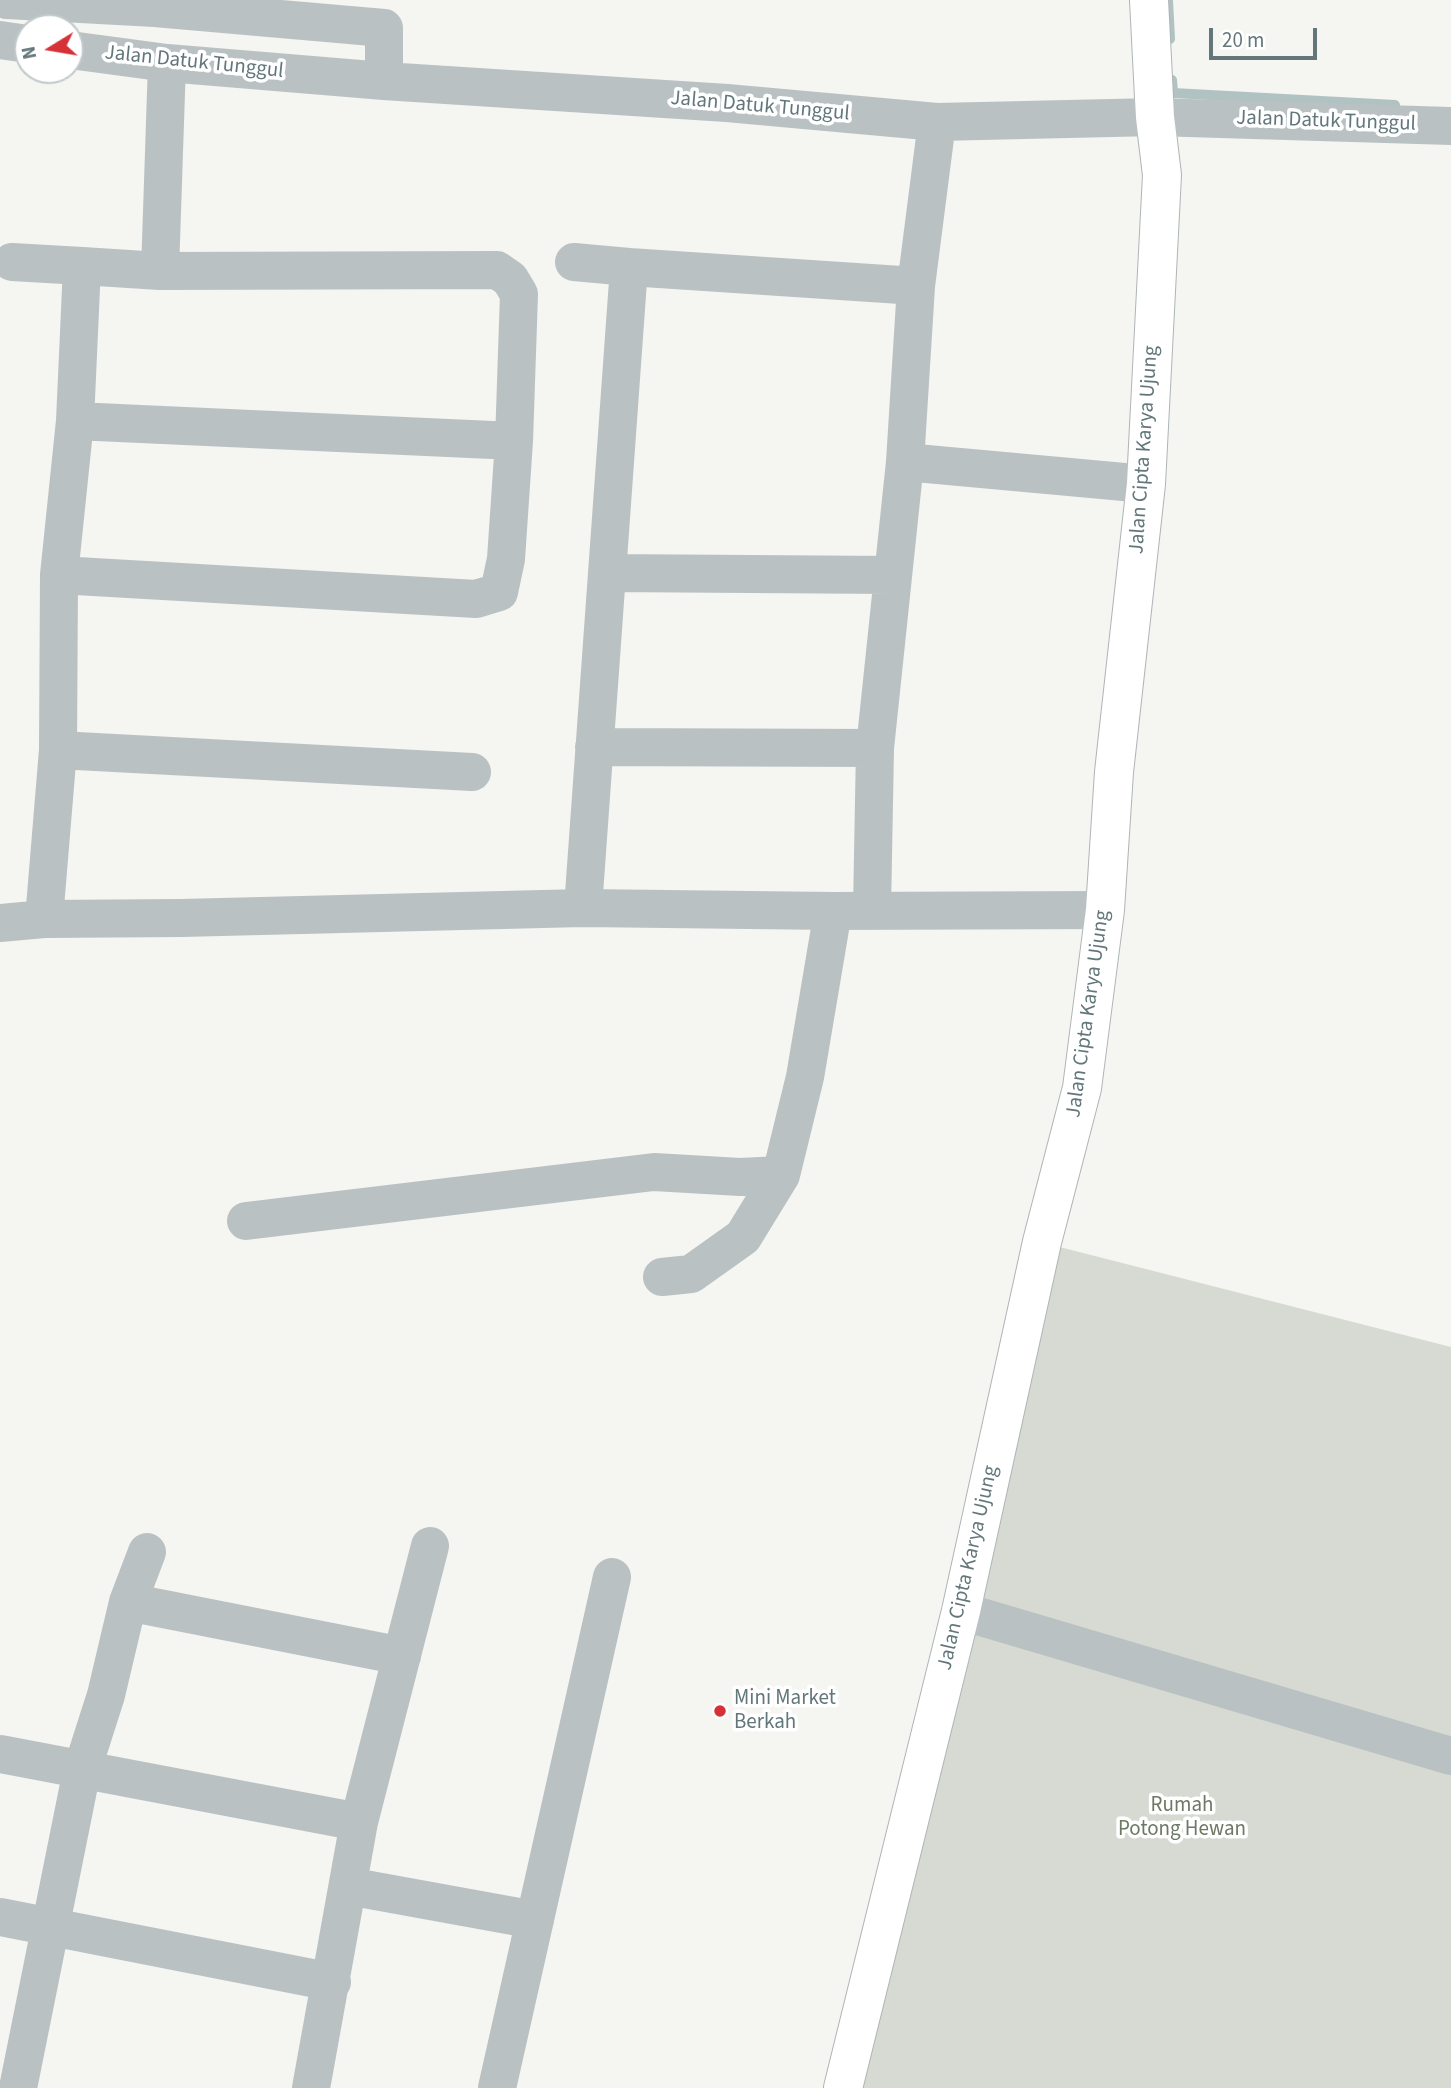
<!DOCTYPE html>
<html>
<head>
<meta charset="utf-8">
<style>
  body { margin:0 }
  #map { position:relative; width:1451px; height:2088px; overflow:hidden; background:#f5f5f2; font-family:"Source Sans 3",sans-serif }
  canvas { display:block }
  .north { position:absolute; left:14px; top:14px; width:70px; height:70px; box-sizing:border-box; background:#fff; border:2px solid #c1c9ca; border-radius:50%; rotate:259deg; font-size:19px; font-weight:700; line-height:28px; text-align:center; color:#63777b }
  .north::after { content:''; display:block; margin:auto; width:24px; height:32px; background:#d63137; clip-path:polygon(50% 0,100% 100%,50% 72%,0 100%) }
  .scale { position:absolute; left:1209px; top:28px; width:108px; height:32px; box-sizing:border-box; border:4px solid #63777b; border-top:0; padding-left:9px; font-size:21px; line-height:24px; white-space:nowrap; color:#63777b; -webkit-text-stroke:5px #fff; paint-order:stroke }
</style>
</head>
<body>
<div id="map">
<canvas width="1451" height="2088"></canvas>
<div class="north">N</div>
<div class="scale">20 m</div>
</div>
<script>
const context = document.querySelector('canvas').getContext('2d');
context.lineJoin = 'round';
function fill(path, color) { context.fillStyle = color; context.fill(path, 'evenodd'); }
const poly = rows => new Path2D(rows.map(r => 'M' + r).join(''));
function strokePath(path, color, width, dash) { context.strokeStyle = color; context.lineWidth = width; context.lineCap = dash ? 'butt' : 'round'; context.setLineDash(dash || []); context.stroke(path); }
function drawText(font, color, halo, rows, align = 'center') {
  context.font = font + ' "Source Sans 3",sans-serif'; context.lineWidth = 7; context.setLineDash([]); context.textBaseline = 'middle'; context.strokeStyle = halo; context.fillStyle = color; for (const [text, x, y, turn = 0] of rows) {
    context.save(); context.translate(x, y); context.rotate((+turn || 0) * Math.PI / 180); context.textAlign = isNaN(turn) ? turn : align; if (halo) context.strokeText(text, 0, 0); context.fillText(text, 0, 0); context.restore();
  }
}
const green = poly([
  [1044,1243,1451,1347,1451,2088,839,2088]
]);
const stream = poly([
  [1168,0,1170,39],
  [1172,80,1173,93,1395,105]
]);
const minor = poly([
  [7,0,155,8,384,28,384,81],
  [0,40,28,44],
  [70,50,167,63,384,81,727,103,937,122,1155,117,1451,126],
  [12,262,82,266],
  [574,262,629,267],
  [75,421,514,441],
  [905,462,1146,484],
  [607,573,892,575],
  [59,575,476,599,499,592,506,559,514,441,519,294,510,279,497,270,160,271],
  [594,747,875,748],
  [58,750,472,772],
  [583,908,629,267,916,286],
  [872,910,875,748,905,462,916,286,937,122],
  [44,919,58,750,59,575,75,421,82,266,160,271,167,63],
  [0,923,44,919,181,918,583,908,833,911,1105,910],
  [246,1221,654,1172,740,1177,781,1175,805,1077,833,911],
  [662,1277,691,1274,743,1237,781,1175],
  [128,1602,402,1656],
  [961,1611,1451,1756],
  [0,1754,359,1822],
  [348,1886,535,1920],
  [0,1917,332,1982],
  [18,2088,82,1770,106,1695,128,1602,147,1552],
  [311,2088,359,1822,430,1546],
  [497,2088,612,1577]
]);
const major = poly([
  [843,2088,961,1611,1042,1242,1082,1088,1105,910,1114,772,1146,484,1162,175,1155,117,1149,0]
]);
const markers = [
  [720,1711,7,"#d63137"]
];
const streetNames = [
  ["Jalan Datuk Tunggul",194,63,6],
  ["Jalan Datuk Tunggul",760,107,5],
  ["Jalan Datuk Tunggul",1326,122,2],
  ["Jalan Cipta Karya Ujung",1145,450,-86],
  ["Jalan Cipta Karya Ujung",1089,1014,-82],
  ["Jalan Cipta Karya Ujung",969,1568,-77]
];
const poiNames = [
  ["Mini Market",734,1699],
  ["Berkah",734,1723]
];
const parkNames = [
  ["Rumah",1182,1806],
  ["Potong Hewan",1182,1830]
];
fill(green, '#d7dad2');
strokePath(stream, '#b1c2c2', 10);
strokePath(major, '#aeb5b7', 40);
strokePath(minor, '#bac1c2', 38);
strokePath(major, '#fff', 38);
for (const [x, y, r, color] of markers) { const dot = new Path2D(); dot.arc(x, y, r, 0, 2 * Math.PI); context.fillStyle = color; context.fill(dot); strokePath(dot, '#fff', 2.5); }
drawText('21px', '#63777b', '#fff', streetNames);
drawText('21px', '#63777b', '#fff', poiNames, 'left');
drawText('21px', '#6e7965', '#fff', parkNames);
</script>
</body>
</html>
